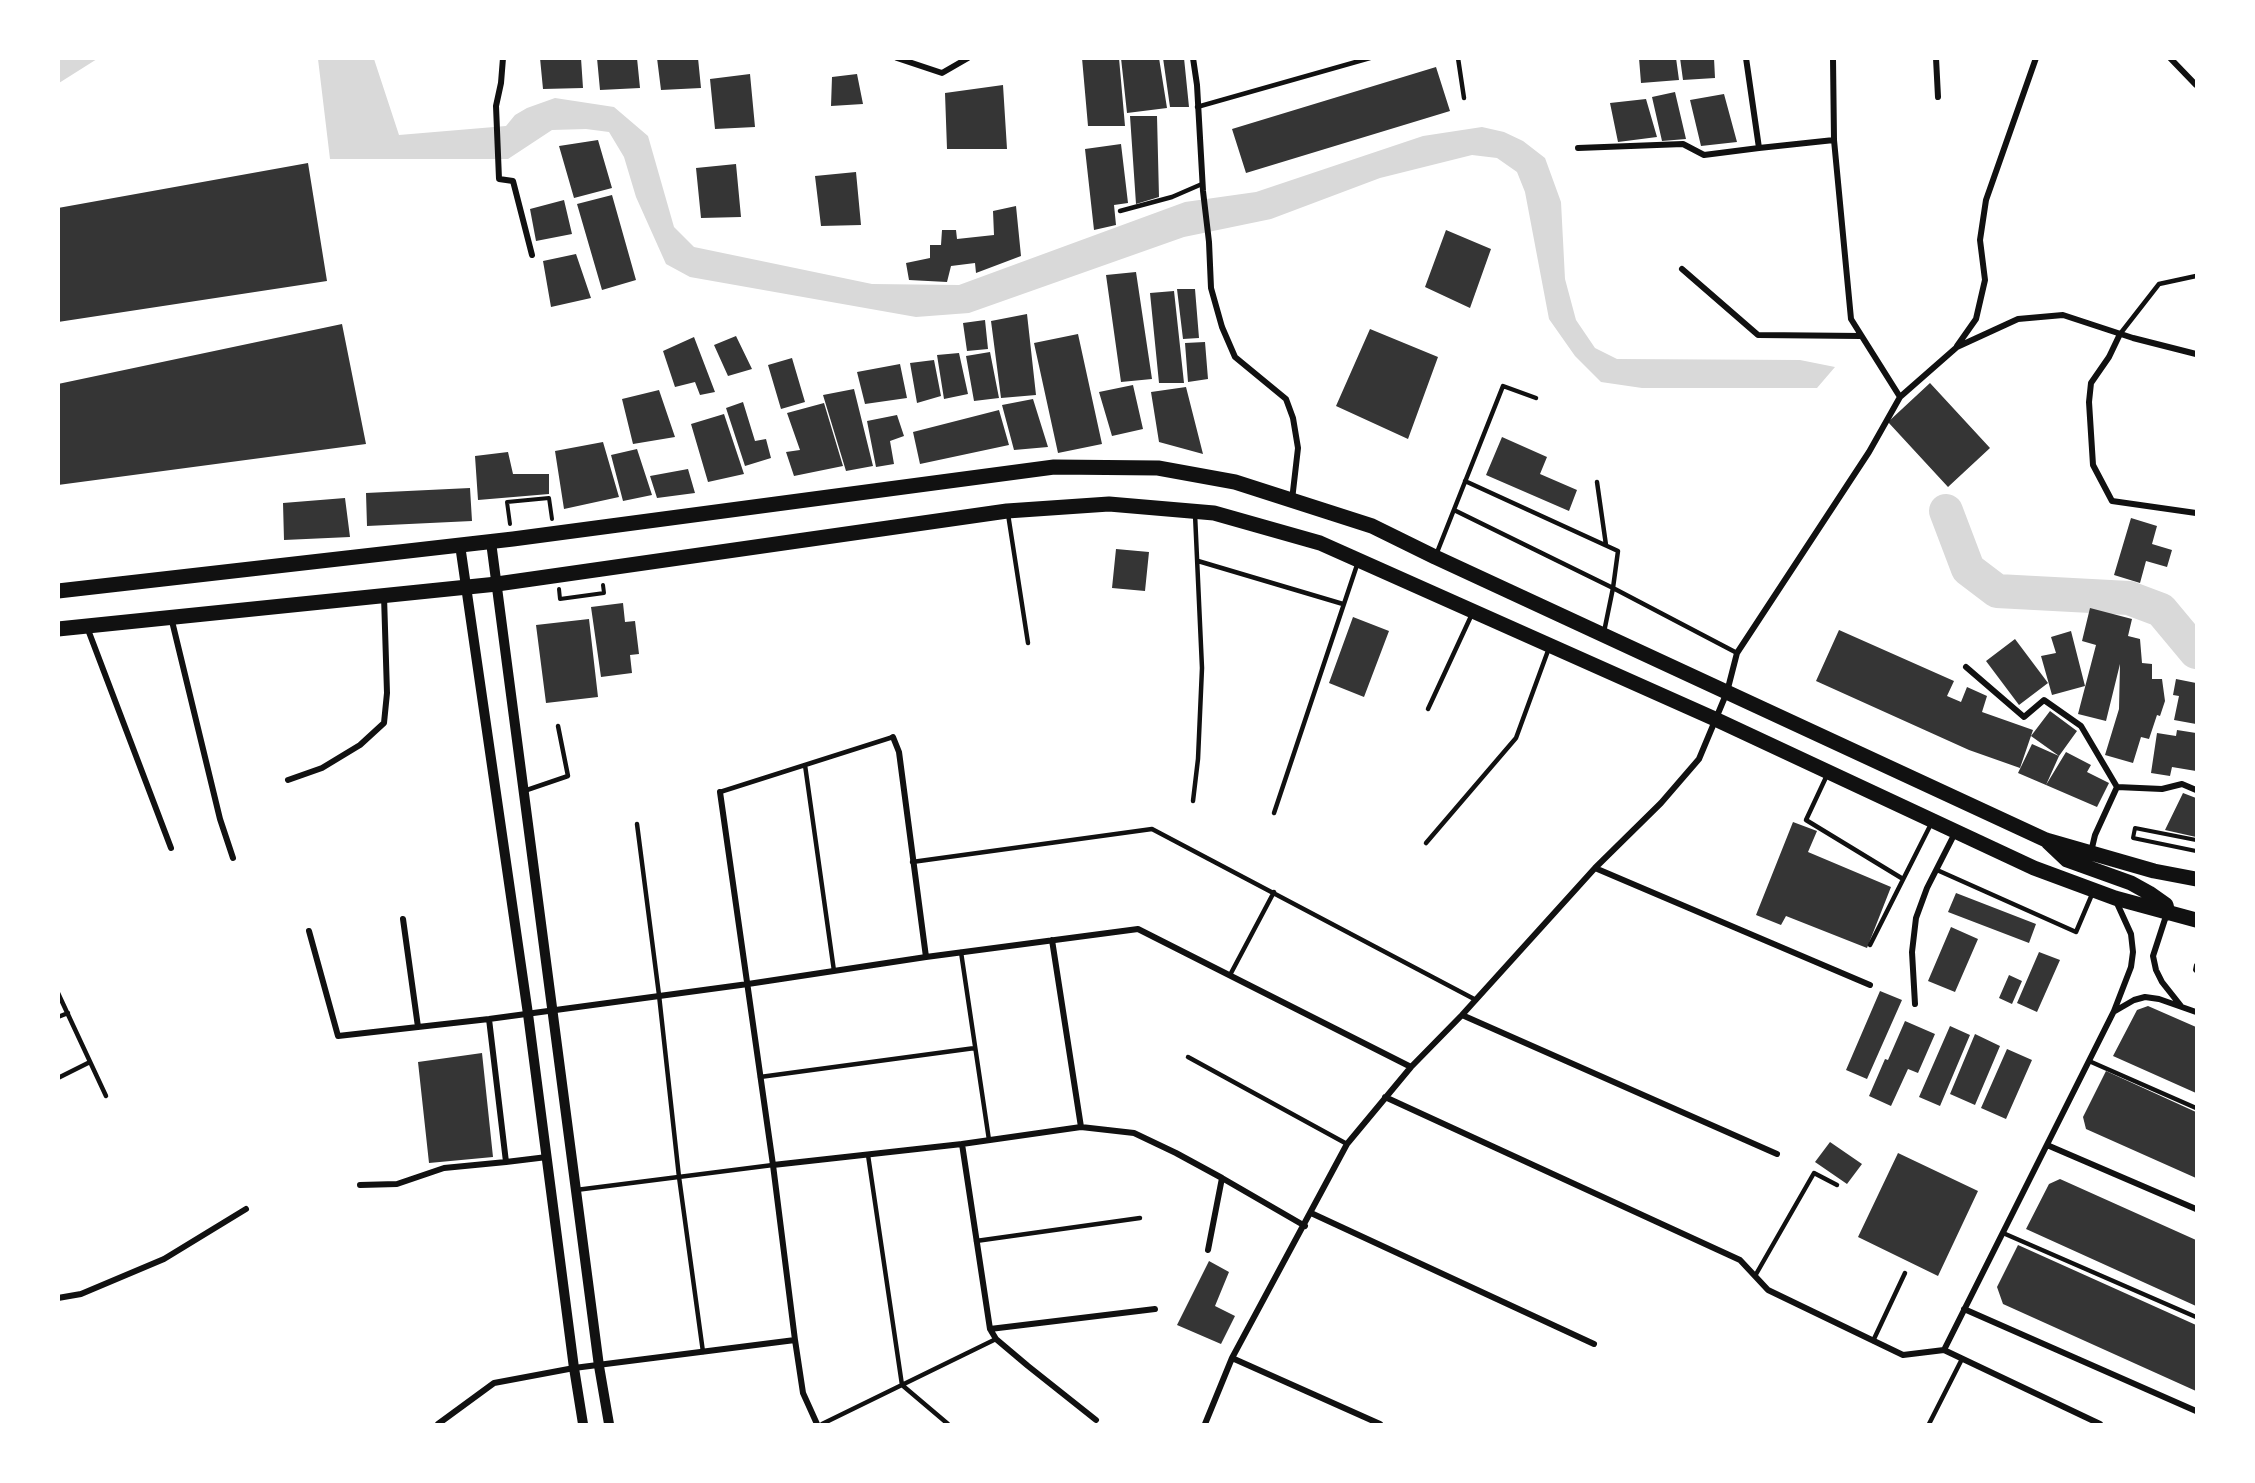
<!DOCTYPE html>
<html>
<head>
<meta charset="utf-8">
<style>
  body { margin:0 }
  #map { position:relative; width:2255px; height:1483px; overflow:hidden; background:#fff; font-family:"Zilla Slab",serif }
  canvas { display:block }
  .frame { position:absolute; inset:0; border:60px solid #fff; pointer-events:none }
</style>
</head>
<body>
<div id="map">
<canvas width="2255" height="1483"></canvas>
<div class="frame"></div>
</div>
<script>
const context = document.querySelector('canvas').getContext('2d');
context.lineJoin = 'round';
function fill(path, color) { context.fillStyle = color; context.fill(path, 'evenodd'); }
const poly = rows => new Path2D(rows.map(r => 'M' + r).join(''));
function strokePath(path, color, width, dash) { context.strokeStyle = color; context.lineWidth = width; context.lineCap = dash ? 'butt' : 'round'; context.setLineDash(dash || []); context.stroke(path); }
const water = poly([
  [59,58,97,58,97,59,59,83],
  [318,59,374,59,399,135,506,126,515,115,527,108,555,98,614,107,648,136,674,227,694,247,872,284,959,285,1185,202,1256,192,1423,136,1482,127,1504,132,1523,141,1545,158,1561,202,1565,279,1576,320,1595,348,1617,359,1800,360,1835,367,1817,388,1642,388,1601,382,1575,356,1549,319,1525,192,1517,172,1497,158,1472,155,1380,178,1271,219,1184,237,969,313,916,317,690,277,666,264,636,197,624,157,609,132,586,129,552,130,508,159,330,159]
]);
const river = poly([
  [1946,511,1968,569,1997,591,2129,598,2161,610,2196,652]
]);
const building = poly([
  [540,58,581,58,583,88,543,89],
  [597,58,637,58,640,88,600,90],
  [657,58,698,58,701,88,661,90],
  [1082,58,1119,58,1125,126,1088,126],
  [1121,58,1159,58,1167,108,1127,113],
  [1163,58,1184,58,1189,107,1170,107],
  [1639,58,1676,58,1679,80,1641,83],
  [1680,58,1714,58,1715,78,1683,80],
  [1436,67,1450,111,1246,173,1232,129],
  [750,74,755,127,715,129,710,79],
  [857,74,863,104,831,106,832,77],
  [1003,85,1007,149,947,149,945,93],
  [1675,92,1686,139,1662,141,1652,97],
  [1724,94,1737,142,1701,146,1690,100],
  [1646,99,1657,137,1618,142,1610,103],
  [1130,116,1157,116,1159,197,1136,204],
  [598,140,612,188,574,198,559,146],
  [1121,144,1128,203,1114,205,1116,225,1094,230,1085,149],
  [308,163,327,281,58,322,58,208],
  [736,164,741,217,701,218,696,168],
  [856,172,861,225,821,226,815,176],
  [612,195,636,280,602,290,577,204],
  [564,200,572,234,536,241,530,209],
  [1016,206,1021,256,976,273,975,263,951,266,947,282,909,280,906,263,930,258,930,245,941,245,942,230,956,230,957,239,994,235,993,211],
  [1446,230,1491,249,1470,308,1425,287],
  [576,254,591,298,551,307,543,261],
  [1136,272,1152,379,1121,382,1106,275],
  [1177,289,1195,289,1199,338,1183,339],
  [1174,291,1184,383,1159,383,1150,293],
  [1027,314,1036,395,1001,398,991,321],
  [985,320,988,349,967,351,963,323],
  [342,324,366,444,58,485,58,384],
  [1370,329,1438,357,1408,439,1336,406],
  [1078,334,1102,444,1058,453,1034,343],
  [736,336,752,369,728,376,714,345],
  [694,337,715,392,700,395,695,382,675,387,663,351],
  [1205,342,1208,379,1188,382,1185,343],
  [990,352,999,398,974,401,966,356],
  [959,353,968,394,944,399,937,355],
  [792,358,805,402,781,409,768,365],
  [934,360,941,396,917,403,910,363],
  [900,364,907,398,865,404,857,372],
  [1930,383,1990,448,1948,487,1888,422],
  [1133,385,1143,429,1112,436,1099,392],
  [1186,387,1203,454,1159,442,1151,392],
  [854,389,873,466,846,471,823,395],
  [659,390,675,437,633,444,622,399],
  [1033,399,1048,447,1014,450,1002,405],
  [743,402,755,441,766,439,771,458,745,466,726,408],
  [824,403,843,466,794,476,786,452,800,450,787,413],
  [999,410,1009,445,920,464,913,432],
  [724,414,744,474,708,482,691,424],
  [897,415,904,436,890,441,894,464,876,467,867,421],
  [1502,437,1547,457,1540,474,1577,490,1569,511,1486,475],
  [603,442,619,497,564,509,555,451],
  [637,449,652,495,623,501,611,455],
  [508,452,513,474,549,474,549,494,478,500,475,456],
  [688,469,695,493,657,498,650,476],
  [470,488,472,521,367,526,366,493],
  [345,498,350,537,284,540,283,503],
  [2131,518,2157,526,2152,544,2172,550,2167,567,2146,561,2140,583,2114,575],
  [1116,549,1149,552,1145,591,1112,588],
  [623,603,625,622,635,621,639,654,630,655,632,673,601,677,591,607],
  [2090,608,2132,619,2128,636,2140,639,2142,663,2152,664,2152,679,2162,679,2165,701,2160,716,2157,715,2149,739,2141,737,2133,763,2105,755,2119,709,2120,664,2106,721,2078,714,2096,645,2082,641],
  [1353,617,1389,631,1364,697,1329,683],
  [589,619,598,697,546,703,536,625],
  [1839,630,1954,681,1947,696,1961,702,1967,687,1987,696,1982,712,2033,730,2020,768,1969,750,1816,681],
  [2071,631,2085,686,2052,695,2041,656,2056,653,2051,637],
  [2015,639,2048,683,2019,705,1986,661],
  [2176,679,2196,683,2196,724,2174,720,2179,696,2173,695],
  [2050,711,2077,731,2059,756,2031,736],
  [2177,730,2196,733,2196,771,2172,767,2170,776,2151,773,2157,733,2176,736],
  [2032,744,2059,756,2046,785,2018,773],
  [2066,752,2091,765,2087,772,2109,783,2097,807,2046,785],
  [2183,793,2196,798,2196,837,2165,830],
  [1793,822,1817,831,1808,852,1891,887,1867,948,1786,916,1781,925,1756,915],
  [1956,893,2036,924,2029,943,1948,912],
  [1951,927,1978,939,1955,992,1928,981],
  [2039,952,2060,960,2037,1012,2017,1003],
  [2009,975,2022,981,2012,1004,1999,998],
  [1880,991,1902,1000,1867,1079,1846,1070],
  [2148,1006,2196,1027,2196,1093,2113,1056,2137,1010],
  [1905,1021,1935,1034,1918,1073,1908,1069,1891,1106,1869,1096,1885,1059,1888,1060],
  [1950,1026,1970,1035,1940,1106,1919,1097],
  [1975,1034,2000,1046,1975,1105,1950,1094],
  [2007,1049,2032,1060,2006,1119,1981,1108],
  [482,1053,493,1157,429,1163,418,1062],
  [2106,1071,2196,1112,2196,1178,2086,1129,2083,1117],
  [1830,1142,1862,1164,1847,1184,1815,1162],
  [1898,1153,1978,1191,1938,1276,1858,1237],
  [2060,1179,2196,1240,2196,1306,2026,1229,2049,1184],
  [2018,1245,2196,1325,2196,1391,2003,1304,1997,1287],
  [1209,1261,1229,1272,1215,1306,1235,1316,1221,1344,1177,1325]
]);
const path = poly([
  [510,524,507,502,549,498,552,519],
  [559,589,560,599,604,593,603,585],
  [2196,840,2135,828,2133,838,2196,851],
  [2196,965,2195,970,2196,971]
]);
const service = poly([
  [1458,58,1464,98],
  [1197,107,1370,58],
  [1120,211,1172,197,1202,184],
  [2120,334,2159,284,2196,276],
  [1465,481,1618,551,1613,588,1737,653],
  [1597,482,1606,545],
  [1454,510,1613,588,1604,632],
  [1008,514,1028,643],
  [1436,555,1503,386,1536,398],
  [1198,561,1343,604],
  [1428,709,1472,614],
  [805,765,834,971],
  [1828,773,1806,820,1903,879],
  [524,791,568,776,558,726],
  [720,792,893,737],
  [1193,801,1198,759,1202,668,1195,514],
  [1274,813,1358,562],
  [637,824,659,995,679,1177,703,1352],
  [1426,843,1516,738,1549,648],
  [912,862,1152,829,1476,1000],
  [1937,870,2076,932,2093,892],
  [1870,945,1932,822],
  [961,952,989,1140],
  [1230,975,1274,892],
  [58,993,106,1096],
  [58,1017,68,1013],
  [1188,1057,1347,1144],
  [2089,1061,2196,1108],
  [760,1077,975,1048],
  [58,1078,90,1062],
  [868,1155,902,1385,948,1424],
  [576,1190,773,1165],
  [2003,1233,2196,1317],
  [976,1241,1140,1218],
  [1755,1276,1814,1173,1837,1185],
  [1873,1341,1905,1273],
  [822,1424,996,1339],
  [1929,1424,1962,1359]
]);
const minor = poly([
  [503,58,501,83,496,106,499,179,513,181,532,255],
  [897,58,942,73,968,58],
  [1193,58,1197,85,1203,191,1209,242,1211,288,1222,327,1235,357,1286,399,1293,418,1298,448,1292,500],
  [1746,58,1759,148,1834,140],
  [1833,58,1834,140,1851,319,1900,397],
  [1936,58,1938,97],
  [2170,58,2196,85],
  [1578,148,1683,144,1704,155,1759,148],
  [1682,269,1758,335,1861,336],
  [2120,334,2109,357,2091,383,2089,402,2093,465,2112,501,2196,513],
  [1957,346,1976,319,1985,280,1980,240,1986,200,2036,58],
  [171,617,220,819,233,858],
  [87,627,171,848],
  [1966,667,2024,717,2044,700,2081,726,2117,787,2162,789,2182,784,2196,790],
  [893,737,899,752,926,957],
  [288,780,322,768,360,745,384,723,387,693,384,596],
  [720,792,773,1165,795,1340,803,1393,817,1424],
  [2091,852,2095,835,2117,787],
  [1595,868,1870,985],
  [2167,913,2153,956,2156,970,2162,982,2181,1006],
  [403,919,418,1027],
  [309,931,338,1036,489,1019,748,984,926,957,1138,929,1411,1067],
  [1052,940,1081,1127],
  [1915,1004,1912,952,1916,918,1927,888,1956,831],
  [2115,1011,2134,1000,2145,997,2159,999,2196,1012],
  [1462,1015,1777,1154],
  [489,1019,506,1162,547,1157],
  [1385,1097,1740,1260,1768,1290,1903,1355,1944,1350,2100,1424],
  [962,1144,990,1329,996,1339,1028,1366,1096,1420],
  [2047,1145,2196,1209],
  [773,1165,962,1144,1081,1127,1134,1133,1176,1153,1222,1178,1208,1250],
  [1222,1178,1305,1226],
  [360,1185,397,1184,444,1168,506,1162],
  [1311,1213,1594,1344],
  [58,1298,81,1294,164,1259,246,1209],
  [1964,1309,2196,1411],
  [990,1329,1155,1309],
  [1944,1350,2114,1011,2131,967,2133,952,2131,934,2116,901],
  [1232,1358,1380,1424],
  [438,1424,494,1383,574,1368,795,1340],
  [1205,1424,1232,1358,1347,1144,1411,1067,1462,1015,1595,868,1661,803,1699,759,1727,692,1737,653,1869,452,1900,397,1957,347,2018,319,2063,315,2133,338,2196,354]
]);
const tertiary = poly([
  [491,542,599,1366,609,1424],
  [460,545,528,1014,574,1368,583,1424]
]);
const primary = poly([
  [58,591,513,539,1054,467,1158,468,1235,482,1372,526,1435,557,2046,840,2154,871,2196,879],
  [58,629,497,584,1007,511,1109,504,1214,513,1320,543,1715,719,2034,868,2115,898,2196,920],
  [2048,842,2067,860,2131,883,2149,893,2166,905,2168,913]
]);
fill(water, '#d9d9d9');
strokePath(river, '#d9d9d9', 34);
fill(building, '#353535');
strokePath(path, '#111', 4);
strokePath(service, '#111', 4.5);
strokePath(minor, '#111', 6);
strokePath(tertiary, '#111', 10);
strokePath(primary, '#111', 15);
</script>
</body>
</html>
